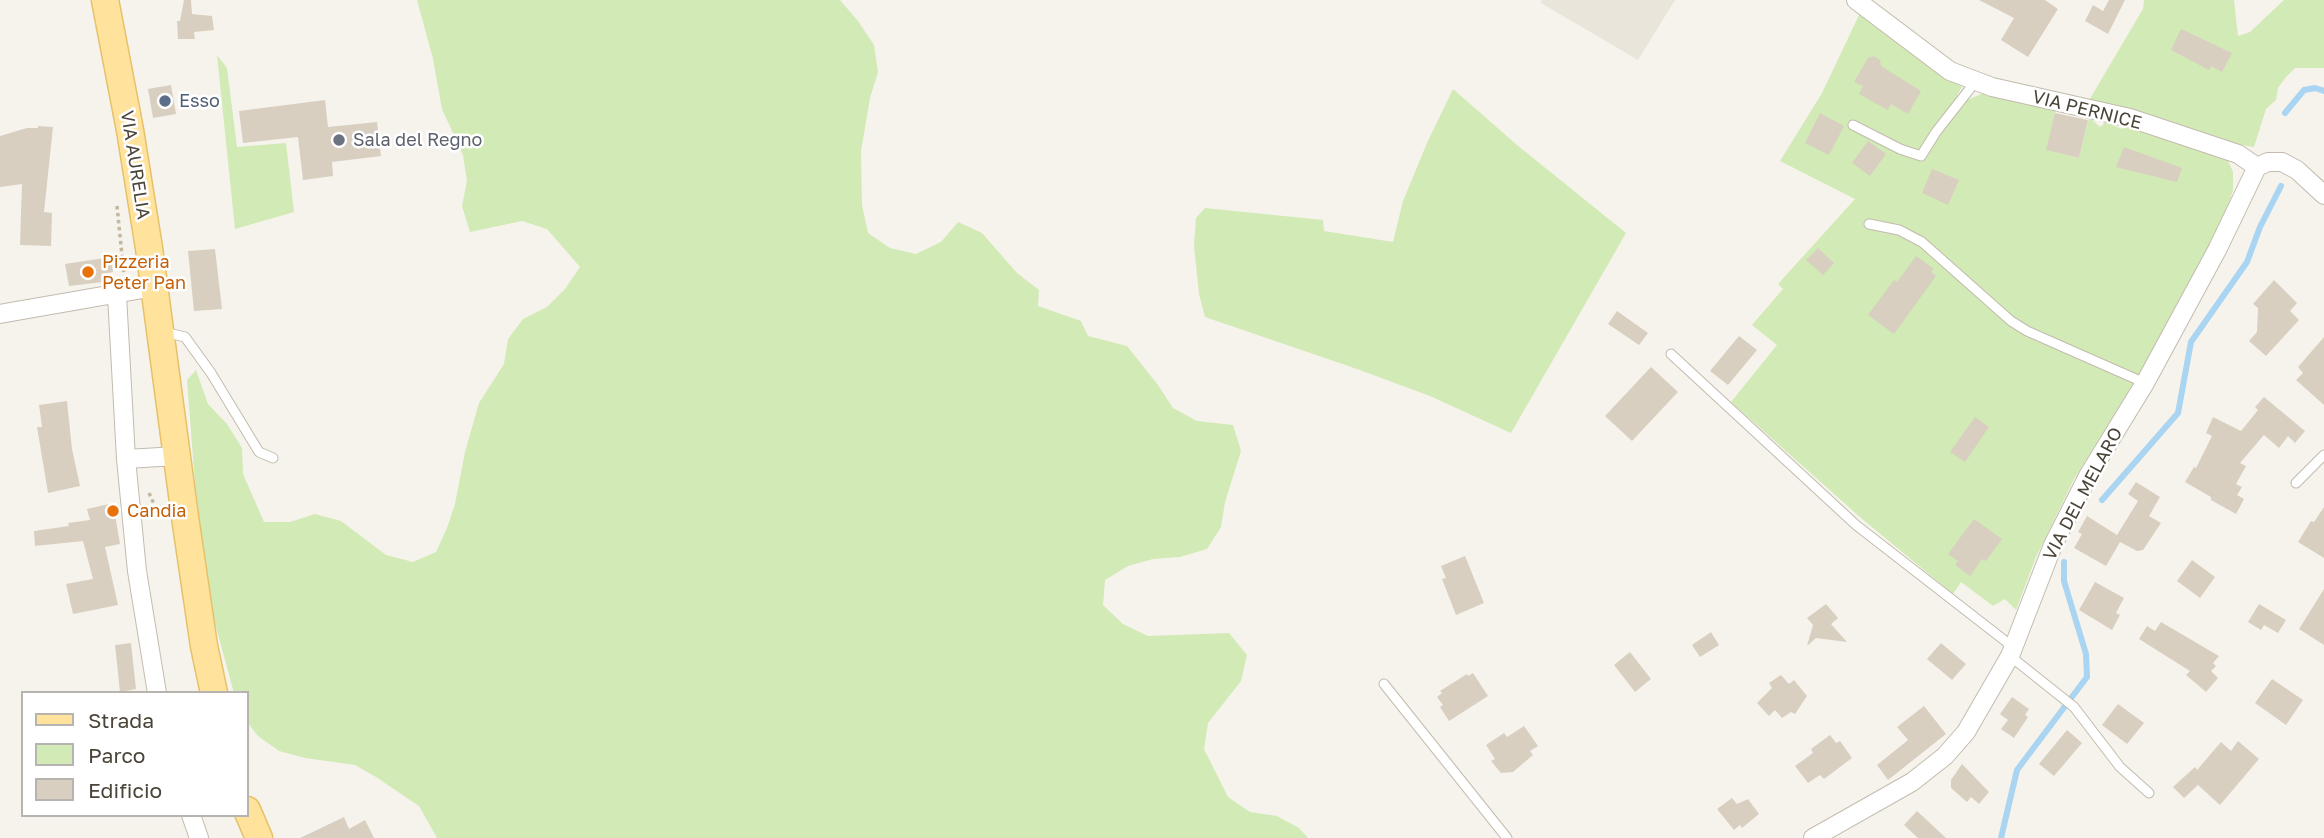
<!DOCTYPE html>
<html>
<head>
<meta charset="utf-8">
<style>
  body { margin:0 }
  #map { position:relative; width:2324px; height:838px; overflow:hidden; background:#f6f3ec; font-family:"Golos Text",sans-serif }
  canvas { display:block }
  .legend { position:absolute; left:21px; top:691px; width:228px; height:126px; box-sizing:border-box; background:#fff; border:2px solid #b7b4b0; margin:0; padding:9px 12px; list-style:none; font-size:21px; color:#4b4439 }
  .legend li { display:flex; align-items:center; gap:14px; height:35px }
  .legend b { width:35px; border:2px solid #b7b4b0 }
</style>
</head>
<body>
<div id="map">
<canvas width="2324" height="838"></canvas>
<ul class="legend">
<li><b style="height:9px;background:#ffe39c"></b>Strada</li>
<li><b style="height:19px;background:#d2eab5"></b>Parco</li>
<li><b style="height:19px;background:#d8cfc1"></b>Edificio</li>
</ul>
</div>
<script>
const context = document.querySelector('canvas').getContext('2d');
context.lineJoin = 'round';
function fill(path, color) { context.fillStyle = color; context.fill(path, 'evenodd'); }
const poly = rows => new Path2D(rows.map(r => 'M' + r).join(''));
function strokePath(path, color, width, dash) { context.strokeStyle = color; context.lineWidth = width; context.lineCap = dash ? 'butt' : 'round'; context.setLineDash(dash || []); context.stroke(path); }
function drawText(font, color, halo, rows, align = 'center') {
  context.font = font + ' "Golos Text",sans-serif'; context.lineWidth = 5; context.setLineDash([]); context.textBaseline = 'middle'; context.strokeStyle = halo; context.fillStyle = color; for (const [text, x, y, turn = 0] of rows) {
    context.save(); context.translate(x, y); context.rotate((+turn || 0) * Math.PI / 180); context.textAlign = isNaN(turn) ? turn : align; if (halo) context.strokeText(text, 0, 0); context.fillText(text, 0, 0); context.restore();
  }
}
const residential = poly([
  [1542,0,1675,0,1638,60,1541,3]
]);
const green = poly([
  [417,0,840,0,858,21,874,45,878,72,870,98,861,151,862,205,868,233,890,248,916,254,941,242,958,222,982,233,1017,273,1039,290,1038,306,1081,321,1088,336,1127,346,1158,385,1173,408,1197,421,1233,425,1241,451,1225,502,1221,527,1207,549,1180,557,1153,559,1128,566,1105,580,1103,605,1123,624,1148,636,1229,633,1247,655,1241,681,1208,723,1204,749,1228,797,1250,812,1277,816,1299,828,1308,838,437,838,419,806,376,777,355,765,305,758,279,751,258,736,247,722,247,693,234,693,210,605,195,483,187,380,196,370,208,404,227,424,242,448,243,474,264,522,290,522,315,514,341,521,386,555,413,562,436,552,447,528,455,504,465,452,479,403,504,364,508,339,523,319,547,307,565,289,580,267,547,229,522,221,470,232,462,206,467,181,463,155,442,109,433,59],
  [2144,0,2234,0,2238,36,2250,32,2284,0,2324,0,2324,68,2295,68,2286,77,2278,88,2276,100,2266,109,2254,147,2235,144,2157,118,2088,102,2143,9],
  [1861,11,1962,87,1957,95,1965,101,1986,92,2056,109,2047,150,2079,158,2089,117,2100,127,2106,122,2122,129,2128,125,2228,161,2233,172,2233,190,2224,219,2140,374,2074,479,2036,557,2016,610,2005,599,1993,606,1961,582,1953,594,1861,518,1731,402,1777,345,1752,325,1783,289,1778,284,1855,199,1780,161,1822,93],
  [217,55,227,68,237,147,286,143,294,212,235,229],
  [1453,89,1517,145,1626,233,1511,433,1430,396,1357,369,1205,317,1199,294,1194,246,1196,218,1205,208,1323,220,1324,231,1393,242,1403,201,1427,143]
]);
const stream = poly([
  [2285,113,2304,90,2315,88,2324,91],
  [2102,500,2178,413,2191,342,2247,262,2260,227,2281,186],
  [2001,838,2017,770,2087,677,2086,654,2064,581,2064,562]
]);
const building = poly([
  [184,0,191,0,192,14,212,16,214,30,194,32,195,39,178,39,177,21,180,21],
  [1979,0,2045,0,2058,9,2028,57,2001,40,2014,18],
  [2109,0,2125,0,2108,34,2085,21,2093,5,2103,11],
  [2181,29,2232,53,2222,72,2211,66,2209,70,2171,50],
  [1874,56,1880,60,1881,66,1921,91,1908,114,1891,104,1888,110,1859,94,1863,86,1854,82,1868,58],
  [171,85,176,114,153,118,148,89],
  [325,100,328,127,377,122,381,156,332,162,333,176,303,180,298,137,243,143,239,111],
  [1820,113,1844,126,1829,155,1805,143],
  [2055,113,2088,120,2079,158,2046,150],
  [38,126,53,127,44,212,52,213,51,246,20,245,22,184,0,187,0,136,27,128,38,128],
  [1868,141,1886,154,1870,176,1852,163],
  [2124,147,2182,168,2177,182,2116,167],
  [1932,169,1959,180,1948,205,1922,193],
  [1818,248,1834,263,1823,275,1806,260],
  [215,249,222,309,194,311,188,251],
  [1916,256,1934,269,1931,272,1936,276,1894,334,1868,315,1894,280,1897,282],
  [111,257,113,272,102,274,103,282,69,286,65,264],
  [2274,280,2297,303,2290,311,2299,320,2266,356,2249,341,2257,332,2258,308,2253,304],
  [1617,311,1648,333,1639,345,1608,324],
  [1739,336,1757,350,1728,385,1710,371],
  [2324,337,2324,405,2296,380,2303,373,2298,367],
  [1651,367,1678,392,1632,441,1605,416],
  [2264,397,2305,431,2295,443,2288,436,2279,448,2264,435,2240,463,2246,466,2236,484,2242,487,2237,495,2244,499,2236,514,2211,500,2211,497,2185,482,2194,467,2196,468,2212,436,2206,433,2213,417,2241,431,2258,410,2255,407],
  [67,401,72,449,80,486,48,493,37,427,42,427,39,405],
  [1975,417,1989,427,1965,462,1950,452],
  [2136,482,2160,497,2149,516,2161,523,2143,550,2137,551,2120,542,2106,566,2074,548,2082,534,2078,532,2087,516,2117,535,2138,501,2128,494],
  [113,503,120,544,105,547,118,605,73,614,66,584,93,579,83,541,35,546,34,531,69,526,68,523,90,520,87,509],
  [2324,507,2324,558,2298,542,2311,521,2314,522],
  [1974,519,2002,539,1986,561,1982,559,1970,576,1955,565,1958,561,1948,554],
  [1465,556,1484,603,1456,615,1442,579,1446,578,1441,566],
  [2192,560,2215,577,2200,598,2177,581],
  [2095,582,2124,598,2116,613,2120,615,2112,630,2079,610],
  [2324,589,2324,645,2299,629],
  [1826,604,1838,618,1831,624,1847,642,1816,638,1807,646,1813,625,1807,618],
  [2259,604,2286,620,2278,633,2264,625,2261,630,2248,622],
  [2161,622,2219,656,2213,663,2216,666,2211,671,2218,678,2206,692,2186,675,2190,671,2139,639,2147,626,2155,631],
  [1711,632,1719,645,1700,657,1692,645],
  [131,643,136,689,120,692,115,645],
  [1941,643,1966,664,1952,680,1927,659],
  [1630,652,1651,679,1635,692,1614,665],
  [1473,673,1488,696,1449,721,1440,707,1443,705,1437,697,1442,693,1440,691,1467,674,1468,676],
  [1781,675,1789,684,1794,680,1807,696,1795,714,1791,712,1782,718,1775,710,1769,716,1757,703,1772,688,1769,683],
  [2272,679,2303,700,2286,725,2255,703],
  [2012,697,2029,709,2025,715,2028,717,2014,738,2001,729,2008,720,2000,714],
  [2118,704,2144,723,2127,744,2102,725],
  [1924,706,1946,734,1888,780,1877,765,1908,740,1897,727],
  [1524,726,1538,746,1530,751,1533,755,1513,772,1501,773,1491,761,1495,759,1486,745,1504,733,1507,737],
  [2067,730,2082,743,2054,776,2039,764],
  [1830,735,1836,743,1840,741,1852,758,1824,779,1820,775,1808,783,1795,766,1813,753,1811,749],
  [2238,741,2259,759,2220,805,2198,785,2184,798,2173,787,2195,767,2197,770,2221,742,2231,751],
  [1962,764,1989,792,1979,804,1971,797,1967,802,1951,788,1951,780],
  [1732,798,1737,804,1748,799,1759,814,1742,828,1740,825,1734,830,1717,809],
  [1917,811,1946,838,1918,838,1904,825],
  [344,817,349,829,365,820,374,838,300,838]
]);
const path = poly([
  [117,206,124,275],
  [149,493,160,517]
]);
const lane = poly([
  [1853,125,1900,149,1921,156,1936,132,1976,81],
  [1869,224,1899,230,1922,242,2011,321,2027,331,2145,383],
  [164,332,185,337,211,373,259,452,273,458],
  [1671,354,1856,525,2013,647],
  [2296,483,2324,455],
  [2010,656,2074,707,2120,767,2149,793],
  [1384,684,1507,838]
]);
const street = poly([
  [1856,0,1950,71,1992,87,2130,118,2238,154,2257,167],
  [2257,167,2268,162,2282,162,2297,170,2324,195],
  [117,295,126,459,137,571,157,693],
  [0,314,154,287],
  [126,459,177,456],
  [191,815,199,838],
  [1813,838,1912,782,1945,756,1966,732,2010,656,2053,545,2088,476,2145,383,2217,250,2257,167]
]);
const primary = poly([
  [105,0,130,130,149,248,185,517,204,646,214,693],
  [247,810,259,838]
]);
const markers = [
  [165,101,7,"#5c6f8a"],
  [339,140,7,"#6b7280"],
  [88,272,7,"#e8710a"],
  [113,511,7,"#e8710a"]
];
const serviceNames = [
  ["Esso",179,101]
];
const streetNames = [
  ["VIA PERNICE",2087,110,14],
  ["VIA AURELIA",135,165,81],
  ["VIA DEL MELARO",2083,494,-62]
];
const worshipNames = [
  ["Sala del Regno",353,140]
];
const foodNames = [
  ["Pizzeria",102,262],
  ["Peter Pan",102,283],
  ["Candia",127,511]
];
fill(residential, '#eae5da');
fill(green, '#d2eab5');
strokePath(stream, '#a9d4f2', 6);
fill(building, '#d8cfc1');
strokePath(lane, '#c2bbae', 11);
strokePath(street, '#c2bbae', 20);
strokePath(primary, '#e6c16a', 29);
strokePath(path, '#c4b79f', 3.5, [3.5, 3.5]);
strokePath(lane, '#fff', 9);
strokePath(street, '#fff', 18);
strokePath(primary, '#ffe39c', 26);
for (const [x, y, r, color] of markers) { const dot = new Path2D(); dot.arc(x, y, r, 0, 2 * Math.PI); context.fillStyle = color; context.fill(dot); strokePath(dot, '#fff', 2.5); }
drawText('18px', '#4e5e75', '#fff', serviceNames, 'left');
drawText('18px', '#4b4439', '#fff', streetNames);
drawText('18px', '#5b616d', '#fff', worshipNames, 'left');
drawText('18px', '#c56008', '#fff', foodNames, 'left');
</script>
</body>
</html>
